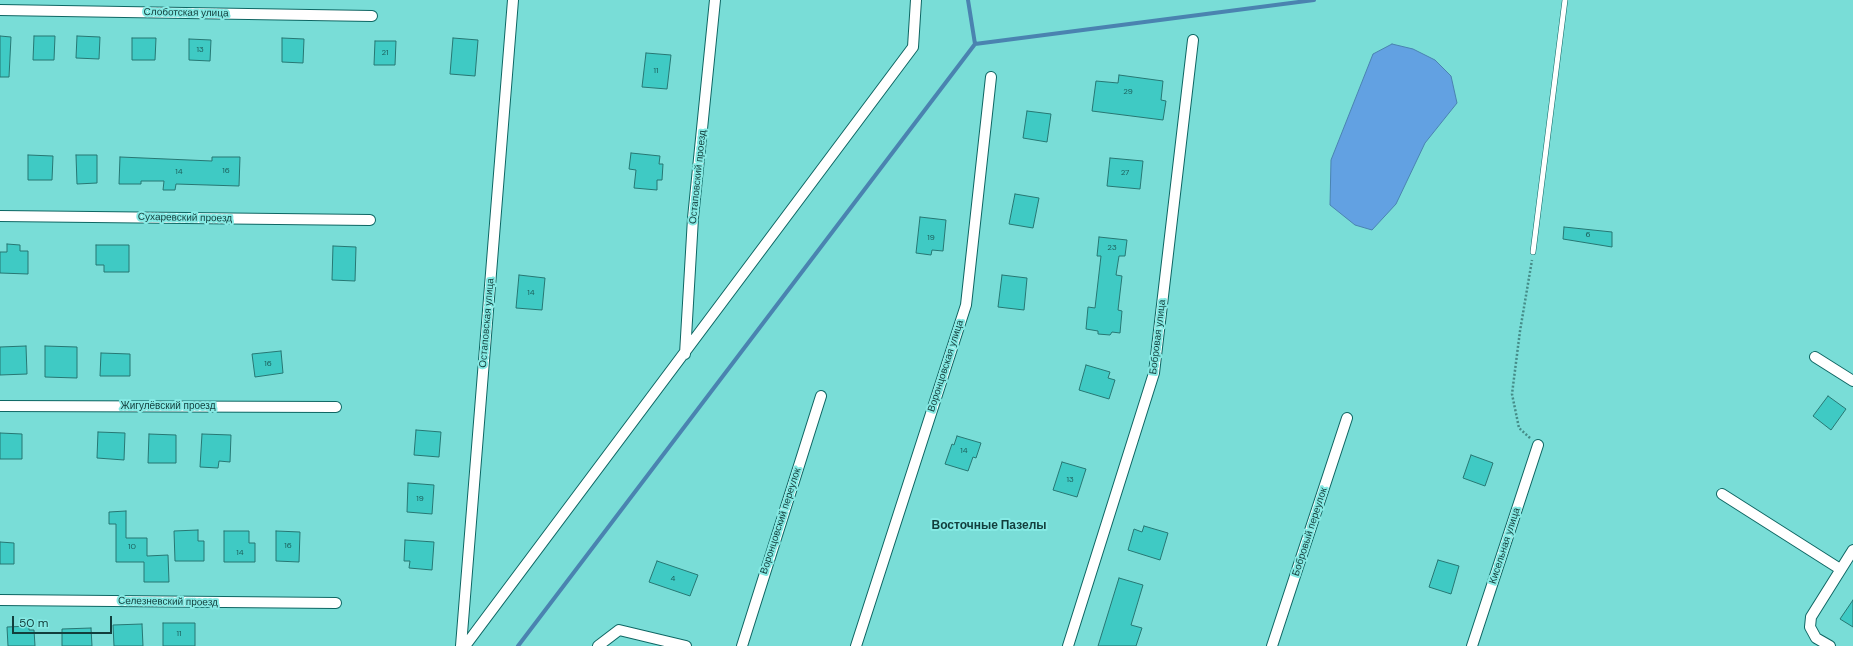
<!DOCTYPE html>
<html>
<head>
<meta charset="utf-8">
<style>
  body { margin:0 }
  #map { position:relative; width:1853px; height:646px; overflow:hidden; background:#79ddd7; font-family:"DM Sans",sans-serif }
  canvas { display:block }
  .scale { position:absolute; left:12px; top:616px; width:100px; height:18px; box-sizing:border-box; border:2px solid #123e3c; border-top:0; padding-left:5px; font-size:12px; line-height:14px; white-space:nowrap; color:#123e3c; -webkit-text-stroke:3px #86eae4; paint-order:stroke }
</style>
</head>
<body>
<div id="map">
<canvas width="1853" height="646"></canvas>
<div class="scale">50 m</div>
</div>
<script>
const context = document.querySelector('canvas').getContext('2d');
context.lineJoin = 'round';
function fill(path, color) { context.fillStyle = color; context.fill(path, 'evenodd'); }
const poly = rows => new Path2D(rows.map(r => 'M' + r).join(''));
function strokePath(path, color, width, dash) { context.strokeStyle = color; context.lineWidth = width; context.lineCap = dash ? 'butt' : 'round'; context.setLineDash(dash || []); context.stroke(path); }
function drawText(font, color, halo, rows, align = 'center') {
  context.font = font + ' "DM Sans",sans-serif'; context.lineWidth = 4; context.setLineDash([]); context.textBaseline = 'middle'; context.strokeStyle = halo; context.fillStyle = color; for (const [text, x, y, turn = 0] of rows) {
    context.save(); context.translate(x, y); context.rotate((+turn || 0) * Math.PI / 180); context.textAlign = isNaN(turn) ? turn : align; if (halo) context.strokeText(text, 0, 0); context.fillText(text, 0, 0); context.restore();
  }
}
const water = poly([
  [1392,44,1413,49,1435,60,1451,76,1457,103,1425,143,1396,204,1372,230,1355,225,1330,205,1331,160,1373,54,1392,44]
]);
const stream = poly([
  [968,0,975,44],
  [518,646,975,44,1314,0]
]);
const building = poly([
  [0,36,11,37,9,77,0,77,0,36],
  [34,36,55,36,54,60,33,60,34,36],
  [77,36,100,37,99,59,76,58,77,36],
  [132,38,156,38,155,60,132,60,132,38],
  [282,38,304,39,303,63,282,62,282,38],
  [453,38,478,40,475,76,450,74,453,38],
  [189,39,211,40,210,61,189,60,189,39],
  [375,41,396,41,395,65,374,65,375,41],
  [646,53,671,55,667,89,642,87,646,53],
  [1119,75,1163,81,1161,100,1166,101,1163,120,1092,111,1096,81,1118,83,1119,75],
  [1027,111,1051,114,1047,142,1023,138,1027,111],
  [631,153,660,156,659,164,663,164,662,180,657,180,657,190,634,188,636,170,629,169,631,153],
  [28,155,53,156,52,180,28,180,28,155],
  [76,155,97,155,97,183,77,184,76,155],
  [120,157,212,161,212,157,240,157,239,186,176,184,175,190,163,190,164,181,141,181,141,184,119,184,120,157],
  [1110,158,1143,161,1140,189,1107,186,1110,158],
  [1015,194,1039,198,1033,228,1009,224,1015,194],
  [920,217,946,220,943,251,932,250,931,255,916,253,920,217],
  [1564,227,1612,232,1612,247,1563,239,1564,227],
  [1099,237,1127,240,1125,256,1119,256,1116,275,1122,276,1118,310,1122,311,1120,333,1112,332,1110,335,1098,334,1098,331,1086,329,1088,307,1095,308,1101,256,1097,256,1099,237],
  [7,244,20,245,20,251,28,251,28,274,0,273,0,252,7,252,7,244],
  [96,245,129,245,129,272,104,272,104,265,96,265,96,245],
  [333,246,356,247,355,281,332,280,333,246],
  [519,275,545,278,542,310,516,308,519,275],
  [1002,275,1027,278,1024,310,998,307,1002,275],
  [26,346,27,374,0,375,0,347,26,346],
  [45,346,77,347,77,378,45,377,45,346],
  [281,351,283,373,255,377,252,354,281,351],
  [101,353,130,354,130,376,100,376,101,353],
  [1086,365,1110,372,1108,378,1115,380,1109,399,1079,390,1086,365],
  [1828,396,1846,409,1831,430,1813,416,1828,396],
  [416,430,441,432,439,457,414,455,416,430],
  [98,432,125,433,124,460,97,458,98,432],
  [0,433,22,434,22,459,0,459,0,433],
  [149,434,176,435,176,463,148,463,149,434],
  [202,434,231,435,230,462,219,461,218,468,200,467,202,434],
  [957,436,981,443,976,458,973,457,968,471,945,464,952,444,954,445,957,436],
  [1471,455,1493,463,1485,486,1463,478,1471,455],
  [1062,462,1086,469,1077,497,1053,490,1062,462],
  [408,483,434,485,432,514,407,512,408,483],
  [126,511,126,538,147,538,147,556,168,555,169,582,144,582,144,562,116,562,116,524,109,524,109,512,126,511],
  [1144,526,1168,533,1160,560,1128,550,1134,529,1142,532,1144,526],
  [198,530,198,541,204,541,204,561,175,561,174,531,198,530],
  [224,531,249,531,249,543,255,543,255,562,224,562,224,531],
  [276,531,300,532,299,562,276,561,276,531],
  [405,540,434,542,432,570,409,568,410,561,404,561,405,540],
  [0,542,14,543,14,564,0,564,0,542],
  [1438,560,1459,566,1451,594,1429,587,1438,560],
  [657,561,698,575,690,596,649,582,657,561],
  [1119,578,1143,585,1131,625,1142,628,1136,646,1098,646,1119,578],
  [1853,600,1853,627,1840,619,1853,600],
  [163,623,195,623,195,646,163,646,163,623],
  [142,624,143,646,114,646,113,625,142,624],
  [29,626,29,630,34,630,35,646,8,646,7,627,29,626],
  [91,628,92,646,62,646,62,629,91,628]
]);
const path = poly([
  [1530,438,1519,428,1512,394,1520,331,1532,260]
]);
const service = poly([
  [1533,252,1565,0]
]);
const minor = poly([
  [0,10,372,16],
  [0,216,370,220],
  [685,354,693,218,715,0],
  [1815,357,1853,381],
  [0,406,336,407],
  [1722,494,1840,569],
  [0,600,336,603],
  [461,646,513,0],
  [465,646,913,47,916,0],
  [598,646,619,630,686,646],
  [742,646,821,396],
  [856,646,966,305,991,77],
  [1068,646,1154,373,1193,40],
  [1272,646,1347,418],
  [1472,646,1538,445],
  [1830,646,1816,638,1810,627,1811,617,1853,550]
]);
const numberNames = [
  ["13",200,50],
  ["21",385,53],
  ["11",656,71],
  ["29",1128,92],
  ["16",226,171],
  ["14",179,172],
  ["27",1125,173],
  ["6",1588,235],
  ["19",931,238],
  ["23",1112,248],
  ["14",531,293],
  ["16",268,364],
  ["14",964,451],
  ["13",1070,480],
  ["19",420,499],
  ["16",288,546],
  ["10",132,547],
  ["14",240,553],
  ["4",673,579],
  ["11",179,634]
];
const streetNames = [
  ["Слоботская улица",186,13,1],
  ["Остаповский проезд",698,177,-84],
  ["Сухаревский проезд",185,218,1],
  ["Остаповская улица",487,323,-85],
  ["Бобровая улица",1158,337,-83],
  ["Воронцовская улица",946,366,-72],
  ["Жигулёвский проезд",168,406],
  ["Воронцовский переулок",781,521,-72],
  ["Бобровый переулок",1310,532,-72],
  ["Кисельная улица",1505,546,-72],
  ["Селезневский проезд",168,602,1]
];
const quarterNames = [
  ["Восточные Пазелы",989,526]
];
fill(water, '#62a1e2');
strokePath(water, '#4a83b0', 1);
strokePath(stream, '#4a83b0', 4);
fill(building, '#3fcac4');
strokePath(building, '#277773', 1);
strokePath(service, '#0e6663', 6);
strokePath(minor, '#0e6663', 12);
strokePath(path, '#458c88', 2.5, [2, 2]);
strokePath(service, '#fff', 5);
strokePath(minor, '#fff', 10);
drawText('8px', '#1d615e', null, numberNames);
drawText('10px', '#123e3c', '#86eae4', streetNames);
drawText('bold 12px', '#123e3c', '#86eae4', quarterNames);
</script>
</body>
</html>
